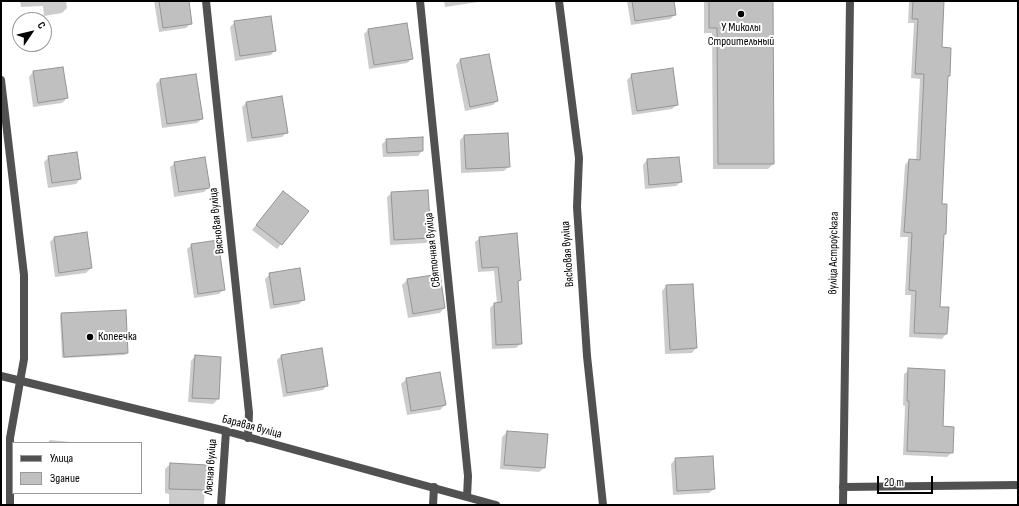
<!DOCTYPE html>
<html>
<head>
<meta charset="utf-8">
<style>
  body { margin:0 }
  #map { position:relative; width:1019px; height:506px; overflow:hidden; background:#fff; font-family:"Sofia Sans Condensed",sans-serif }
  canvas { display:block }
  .frame { position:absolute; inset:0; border:2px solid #000; pointer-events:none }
  .legend { position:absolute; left:12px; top:442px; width:130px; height:52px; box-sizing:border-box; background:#fff; border:1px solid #999; margin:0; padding:5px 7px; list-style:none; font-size:12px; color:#000 }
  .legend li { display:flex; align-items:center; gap:8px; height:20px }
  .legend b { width:20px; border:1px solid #999 }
  .north { position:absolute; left:12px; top:12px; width:40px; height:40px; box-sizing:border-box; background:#fff; border:1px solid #999; border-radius:50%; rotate:55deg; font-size:11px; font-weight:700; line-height:16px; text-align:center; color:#000 }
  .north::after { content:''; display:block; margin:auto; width:14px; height:18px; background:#000; clip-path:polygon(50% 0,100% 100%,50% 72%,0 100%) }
  .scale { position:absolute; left:877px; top:476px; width:56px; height:18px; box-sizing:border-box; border:2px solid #000; border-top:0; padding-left:5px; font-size:12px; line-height:14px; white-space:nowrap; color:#000; -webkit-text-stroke:3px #fff; paint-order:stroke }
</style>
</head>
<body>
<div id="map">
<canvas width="1019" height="506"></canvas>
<div class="frame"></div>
<ul class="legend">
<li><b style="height:5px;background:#515151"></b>Улица</li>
<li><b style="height:11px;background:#c0c0c0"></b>Здание</li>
</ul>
<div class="north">С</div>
<div class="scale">20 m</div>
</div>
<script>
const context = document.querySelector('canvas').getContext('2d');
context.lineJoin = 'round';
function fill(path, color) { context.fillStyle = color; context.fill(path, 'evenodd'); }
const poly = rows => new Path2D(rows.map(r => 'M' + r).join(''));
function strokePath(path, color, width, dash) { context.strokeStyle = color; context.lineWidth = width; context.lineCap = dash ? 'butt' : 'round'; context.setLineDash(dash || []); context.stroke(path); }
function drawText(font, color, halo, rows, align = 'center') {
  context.font = font + ' "Sofia Sans Condensed",sans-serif'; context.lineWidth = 4; context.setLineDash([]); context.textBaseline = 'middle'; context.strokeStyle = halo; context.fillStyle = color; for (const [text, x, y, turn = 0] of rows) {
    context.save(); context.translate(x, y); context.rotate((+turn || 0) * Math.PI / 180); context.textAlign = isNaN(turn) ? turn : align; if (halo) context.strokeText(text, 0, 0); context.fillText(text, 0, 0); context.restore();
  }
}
const shadow = poly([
  [20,1,66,1,67,8,62,13,44,16,43,6,21,7],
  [154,1,188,1,191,23,186,28,159,32],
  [444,1,485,1,445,7],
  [627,1,672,1,675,15,670,19,631,25],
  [704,1,772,1,773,164,768,169,713,169,712,33,704,33],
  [909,1,943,1,941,48,949,75,947,77,941,205,945,234,942,236,939,307,946,334,942,339,909,337,911,295,905,295,908,237,900,237,905,165,909,160,916,161,920,79,911,78,914,23,908,23],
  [235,22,275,50,271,55,235,61,230,27],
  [368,30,412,59,407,63,369,69,364,34],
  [488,55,497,101,493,105,465,111,456,65,460,60],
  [33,72,67,98,62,103,33,107,29,77],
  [632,75,677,105,672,109,632,115,627,80],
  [160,80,202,119,197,123,162,128,156,84],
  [246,103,287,132,282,137,247,142,242,107],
  [464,136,509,166,504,171,461,173,460,140],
  [387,140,422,151,418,156,383,157,382,144],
  [49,157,80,179,76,184,48,188,44,162],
  [647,160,681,182,676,186,645,189,643,165],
  [175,163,209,187,204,192,174,197,170,167],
  [283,192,308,211,277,249,252,230],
  [392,193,430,238,426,243,390,245,387,197],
  [54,238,91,268,86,273,55,277,50,242],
  [480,238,520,280,517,283,521,343,516,348,492,349,490,308,494,304,497,304,494,271,478,272,475,242],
  [192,245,224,289,219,294,194,298,187,249],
  [270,274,304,299,299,304,270,309,265,279],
  [439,275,444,308,440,313,408,318,402,285,407,280],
  [666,286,696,348,692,353,665,354,662,291],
  [62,314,127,353,125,355,62,358,60,316],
  [195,356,220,358,218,399,213,404,188,402,191,361],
  [281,356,327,385,323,390,283,397,277,360],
  [909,370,942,427,952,452,947,457,903,455,905,406,903,405,904,374],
  [439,373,445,405,440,410,407,415,401,384,406,379],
  [507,432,544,468,539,472,500,469,502,437],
  [50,440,70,442,70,443,47,443],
  [676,459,714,489,709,493,673,495,671,464],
  [170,464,206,466,204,505,169,505,169,494,165,493,165,469]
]);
const building = poly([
  [159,1,189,1,192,24,163,28,159,1],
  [632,1,674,1,676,15,635,21,632,1],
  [709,1,773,1,774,164,718,164,717,28,709,28,709,1],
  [913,1,944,1,942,47,951,48,950,76,948,76,942,204,947,204,946,234,944,234,940,307,949,307,947,334,914,333,916,291,909,290,912,233,904,232,909,159,920,160,924,74,915,74,918,19,912,19,913,1],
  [271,16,276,51,240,56,234,21,271,16],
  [407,23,413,59,374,65,368,29,407,23],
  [489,54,498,101,470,107,460,59,489,54],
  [63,67,68,98,38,103,33,71,63,67],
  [673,68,678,105,637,111,631,74,673,68],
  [196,74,203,119,167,124,160,79,196,74],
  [282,96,288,133,252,138,246,102,282,96],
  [508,133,510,167,466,169,464,135,508,133],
  [423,137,423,151,387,153,386,139,423,137],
  [77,152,81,179,52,183,48,156,77,152],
  [205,157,210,188,179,192,174,162,205,157],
  [679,157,682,182,649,185,647,159,679,157],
  [428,190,431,238,394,240,391,192,428,190],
  [283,191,309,211,282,245,256,225,283,191],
  [87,232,92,268,59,273,54,237,87,232],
  [517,233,521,280,518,281,522,344,496,345,494,303,502,302,498,267,482,268,479,237,517,233],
  [218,240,225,290,198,294,191,244,218,240],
  [300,268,305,300,274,305,269,273,300,268],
  [440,274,445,308,413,314,407,279,440,274],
  [693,284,697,348,670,350,666,285,693,284],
  [126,310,128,353,64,357,61,313,126,310],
  [322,348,328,386,287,393,281,355,322,348],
  [195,355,221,357,219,399,192,398,195,355],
  [908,368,945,370,943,426,954,427,953,453,907,451,909,401,907,401,908,368],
  [440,372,446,405,411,411,406,378,440,372],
  [507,431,548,434,545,468,504,465,507,431],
  [713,456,715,489,677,491,675,458,713,456],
  [170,463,207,465,206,490,169,489,170,463]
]);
const minor = poly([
  [206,1,249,413,248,438],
  [420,1,468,476,467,497],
  [559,1,579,158,577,207,587,356,603,505],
  [1,80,24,275,24,359,10,438,10,505],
  [1,376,226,431,496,505],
  [843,487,1018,485],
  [221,505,226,431],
  [433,505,434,487]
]);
const tertiary = poly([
  [843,505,850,1]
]);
const markers = [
  [741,14,4,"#000"],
  [90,337,4,"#000"]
];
const poiNames = [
  ["У Миколы",741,28],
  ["Строительный",741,42],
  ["Копеечка",98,337,"left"]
];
const streetNames = [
  ["Вясновая вуліца",217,221,-96],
  ["Святочная вуліца",433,250,-96],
  ["вуліца Астроўскага",834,253,-89],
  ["Вясковая вуліца",568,254,-94],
  ["Баравая вуліца",252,427,15],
  ["Лясная вуліца",211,467,-86]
];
fill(shadow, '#0003');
fill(building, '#c0c0c0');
strokePath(building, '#959595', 1);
strokePath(minor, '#515151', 8);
strokePath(tertiary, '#515151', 8);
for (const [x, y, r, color] of markers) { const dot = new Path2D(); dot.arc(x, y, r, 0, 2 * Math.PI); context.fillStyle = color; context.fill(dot); strokePath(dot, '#fff', 1.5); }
drawText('12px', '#000', '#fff', poiNames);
drawText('12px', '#000', '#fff', streetNames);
</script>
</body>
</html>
